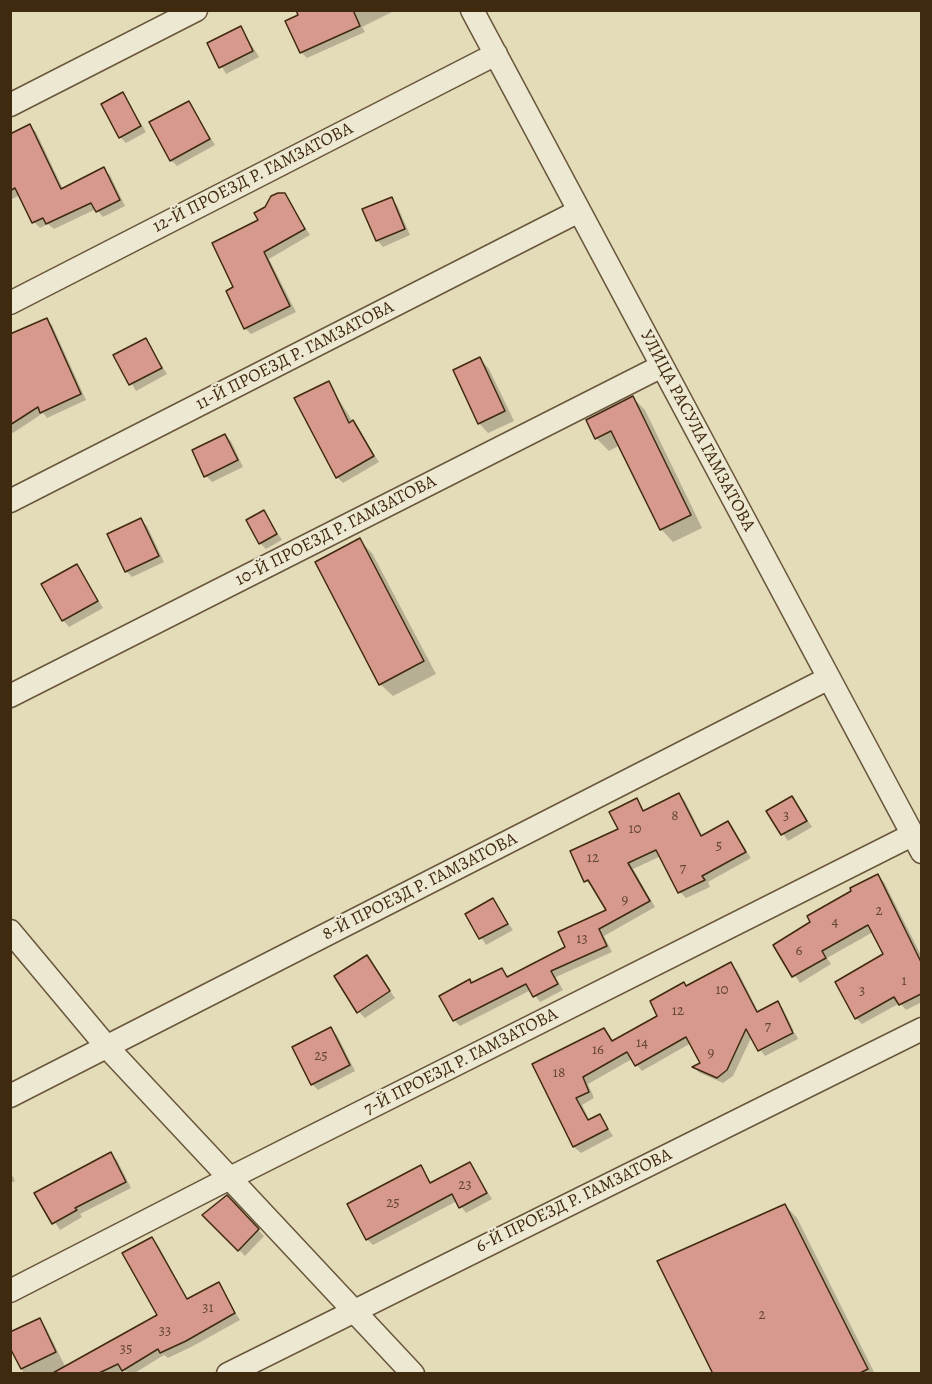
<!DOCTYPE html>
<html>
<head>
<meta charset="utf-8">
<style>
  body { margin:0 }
  #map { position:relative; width:932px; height:1384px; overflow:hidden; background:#e4dbb9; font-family:Alegreya,serif }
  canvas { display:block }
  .frame { position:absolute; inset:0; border:12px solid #3f2a0f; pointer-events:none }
</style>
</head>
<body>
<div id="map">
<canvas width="932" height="1384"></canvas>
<div class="frame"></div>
</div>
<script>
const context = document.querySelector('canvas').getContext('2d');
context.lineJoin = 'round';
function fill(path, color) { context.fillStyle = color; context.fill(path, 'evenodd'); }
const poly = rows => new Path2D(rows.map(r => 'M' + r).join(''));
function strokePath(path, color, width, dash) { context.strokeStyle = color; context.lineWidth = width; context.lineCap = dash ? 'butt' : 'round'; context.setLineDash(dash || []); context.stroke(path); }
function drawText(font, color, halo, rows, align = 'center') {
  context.font = font + ' Alegreya,serif'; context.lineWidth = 4.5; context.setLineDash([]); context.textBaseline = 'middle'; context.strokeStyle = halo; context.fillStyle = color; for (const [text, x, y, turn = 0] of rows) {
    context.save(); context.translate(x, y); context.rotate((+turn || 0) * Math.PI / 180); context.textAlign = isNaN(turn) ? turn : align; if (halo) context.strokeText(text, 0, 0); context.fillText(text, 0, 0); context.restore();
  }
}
const shadow = poly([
  [298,10,396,10,362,27,365,32,307,58,301,52],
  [241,28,259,57,226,74,209,44],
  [123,94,146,132,126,143,120,137],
  [189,103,215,145,177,166,171,160],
  [30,126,36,132,63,189,103,169,110,175,125,206,103,217,96,209,54,229,48,224,40,228,34,222,20,195,10,200,10,136],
  [284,195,310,235,269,259,296,312,251,334,245,328,235,288],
  [391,199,397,205,410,235,383,247,377,240],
  [46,319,52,325,86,400,47,418,43,413,13,433,10,430,10,336],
  [145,340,167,374,136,391,115,356],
  [480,359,489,369,514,421,488,433,479,423],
  [328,383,379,462,343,483,337,477],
  [633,398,645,410,702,528,673,542,661,529,620,445,609,451,596,438],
  [225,435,231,441,243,467,212,482,206,476],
  [264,512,282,540,266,549,260,543],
  [141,520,147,526,164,562,132,577,126,571],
  [359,540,372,553,436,674,393,696,380,684],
  [77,566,103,608,69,627,63,620],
  [679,795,685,801,703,837,728,823,751,858,708,882,710,887,686,898,680,892,661,856,633,869,655,907,604,936,612,952,556,977,563,990,540,1002,531,990,460,1026,454,1020,470,981,472,984,502,970,509,977,567,948,608,911,594,886,586,881,637,800,645,812],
  [792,797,812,827,788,841,768,811],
  [878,876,884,882,922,957,922,1002,906,1010,900,1003,862,1024,856,1018,885,955,873,932,827,958,831,964,800,983,775,945,812,923],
  [493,900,513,930,486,945,467,914],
  [367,957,395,998,365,1018,359,1012],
  [730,964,737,970,759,1013,777,1002,783,1009,794,1031,759,1049,752,1036,733,1076,723,1083,700,1073,694,1068,702,1064,691,1043,642,1071,632,1059,588,1084,594,1098,582,1105,590,1121,600,1116,613,1136,581,1153,574,1147,534,1065,603,1029,613,1042,660,1016,687,987],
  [331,1029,337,1035,355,1071,318,1090,312,1084],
  [795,1033,798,1039,765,1056,761,1051],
  [111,1154,117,1160,131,1188,80,1214,82,1217,60,1230,36,1193],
  [470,1164,492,1199,466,1213,457,1201,373,1245,367,1239,420,1167,432,1184],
  [10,1172,15,1181,10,1183],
  [227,1197,264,1236,245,1256,205,1215],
  [785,1205,797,1218,875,1374,715,1374],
  [152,1238,158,1245,188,1300,218,1284,240,1320,193,1346,168,1358,164,1355,133,1374,123,1370,116,1374,24,1374,10,1344,39,1320,45,1326,66,1368,159,1315]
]);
const building = poly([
  [296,10,353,10,360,26,300,53,285,21,298,15,296,10],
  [241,26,253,51,219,68,207,43,241,26],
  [123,92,141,126,119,138,101,104,123,92],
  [189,101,210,139,170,161,149,122,189,101],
  [30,124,61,189,104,167,120,200,96,212,91,203,46,224,43,218,32,223,15,188,10,191,10,134,30,124],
  [278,193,285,193,305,229,264,252,290,306,244,329,226,291,233,287,212,243,258,220,254,213,265,207,271,196,278,193],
  [392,197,405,229,376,241,362,209,392,197],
  [47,318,81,394,40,413,38,407,10,425,10,334,47,318],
  [146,338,162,368,129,385,113,355,146,338],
  [480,357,505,411,478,424,453,370,480,357],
  [329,381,349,423,353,420,374,456,336,478,294,398,329,381],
  [633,396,691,515,660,530,611,431,595,439,586,420,633,396],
  [225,434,238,460,204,477,192,450,225,434],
  [264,510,277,534,259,544,246,520,264,510],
  [141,518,159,556,125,572,107,534,141,518],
  [360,538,424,661,379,685,315,562,360,538],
  [77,564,98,601,62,621,41,584,77,564],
  [679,793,701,836,728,821,746,852,702,876,705,880,678,893,656,850,628,863,650,901,599,929,607,946,551,971,558,984,533,997,526,984,453,1021,439,996,470,979,471,983,502,968,507,977,565,947,558,932,606,910,588,880,584,882,570,851,618,829,609,812,637,798,643,811,679,793],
  [792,796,807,821,781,835,766,811,792,796],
  [878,874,921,962,921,994,899,1005,894,997,855,1019,835,982,883,954,868,925,822,951,826,958,792,977,773,945,810,922,807,916,851,891,850,888,878,874],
  [493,898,508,924,479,939,465,914,493,898],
  [367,955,390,991,357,1013,334,976,367,955],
  [731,962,757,1012,778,1001,793,1033,758,1051,746,1029,727,1070,717,1078,692,1067,700,1063,686,1037,635,1066,627,1052,583,1077,589,1092,576,1098,588,1120,600,1114,608,1129,573,1147,532,1064,604,1028,612,1041,657,1016,650,1001,684,982,686,986,731,962],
  [331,1027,350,1065,311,1085,292,1047,331,1027],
  [111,1152,126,1182,75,1208,77,1210,52,1224,34,1193,111,1152],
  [470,1162,487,1193,459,1208,452,1194,366,1240,347,1204,421,1165,430,1183,470,1162],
  [227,1195,259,1229,238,1251,202,1215,227,1195],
  [785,1204,868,1369,858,1374,713,1374,657,1261,785,1204],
  [152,1237,187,1299,219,1282,235,1313,186,1341,160,1353,158,1349,122,1371,118,1364,97,1374,51,1374,157,1315,122,1253,152,1237],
  [40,1318,56,1352,21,1369,10,1348,10,1332,40,1318]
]);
const street = poly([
  [472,10,922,852],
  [10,105,196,10],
  [10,303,496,54],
  [10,501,579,211],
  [10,696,662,366],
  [10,931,107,1047,413,1374],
  [10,1096,829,678],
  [10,1291,230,1178,912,835],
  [228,1374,922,1029]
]);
const numberNames = [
  ["8",675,816],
  ["3",786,816],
  ["10",635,829],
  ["5",719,846],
  ["12",593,858],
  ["7",683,869],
  ["9",625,900],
  ["2",879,911],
  ["4",835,922],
  ["13",582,939],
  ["6",799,951],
  ["1",904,981],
  ["10",722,990],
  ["3",862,991],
  ["12",678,1011],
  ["7",768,1027],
  ["14",642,1043],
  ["16",598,1050],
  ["9",711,1053],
  ["25",321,1056],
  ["18",559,1073],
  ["23",465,1185],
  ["25",393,1203],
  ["31",208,1308],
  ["2",762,1315],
  ["33",165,1331],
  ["35",126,1349]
];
const streetNames = [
  ["12-Й ПРОЕЗД Р. ГАМЗАТОВА",253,178,-27],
  ["11-Й ПРОЕЗД Р. ГАМЗАТОВА",295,356,-27],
  ["УЛИЦА РАСУЛА ГАМЗАТОВА",697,431,62],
  ["10-Й ПРОЕЗД Р. ГАМЗАТОВА",336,531,-27],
  ["8-Й ПРОЕЗД Р. ГАМЗАТОВА",420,887,-27],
  ["7-Й ПРОЕЗД Р. ГАМЗАТОВА",461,1062,-27],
  ["6-Й ПРОЕЗД Р. ГАМЗАТОВА",574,1201,-26]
];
fill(shadow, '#0003');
fill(building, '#d6998c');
strokePath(building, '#3f2a0f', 1.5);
strokePath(street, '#68563a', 25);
strokePath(street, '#ede8d2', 22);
drawText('15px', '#65462e', null, numberNames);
drawText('18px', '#3f2a0f', '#ede8d2', streetNames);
</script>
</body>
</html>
